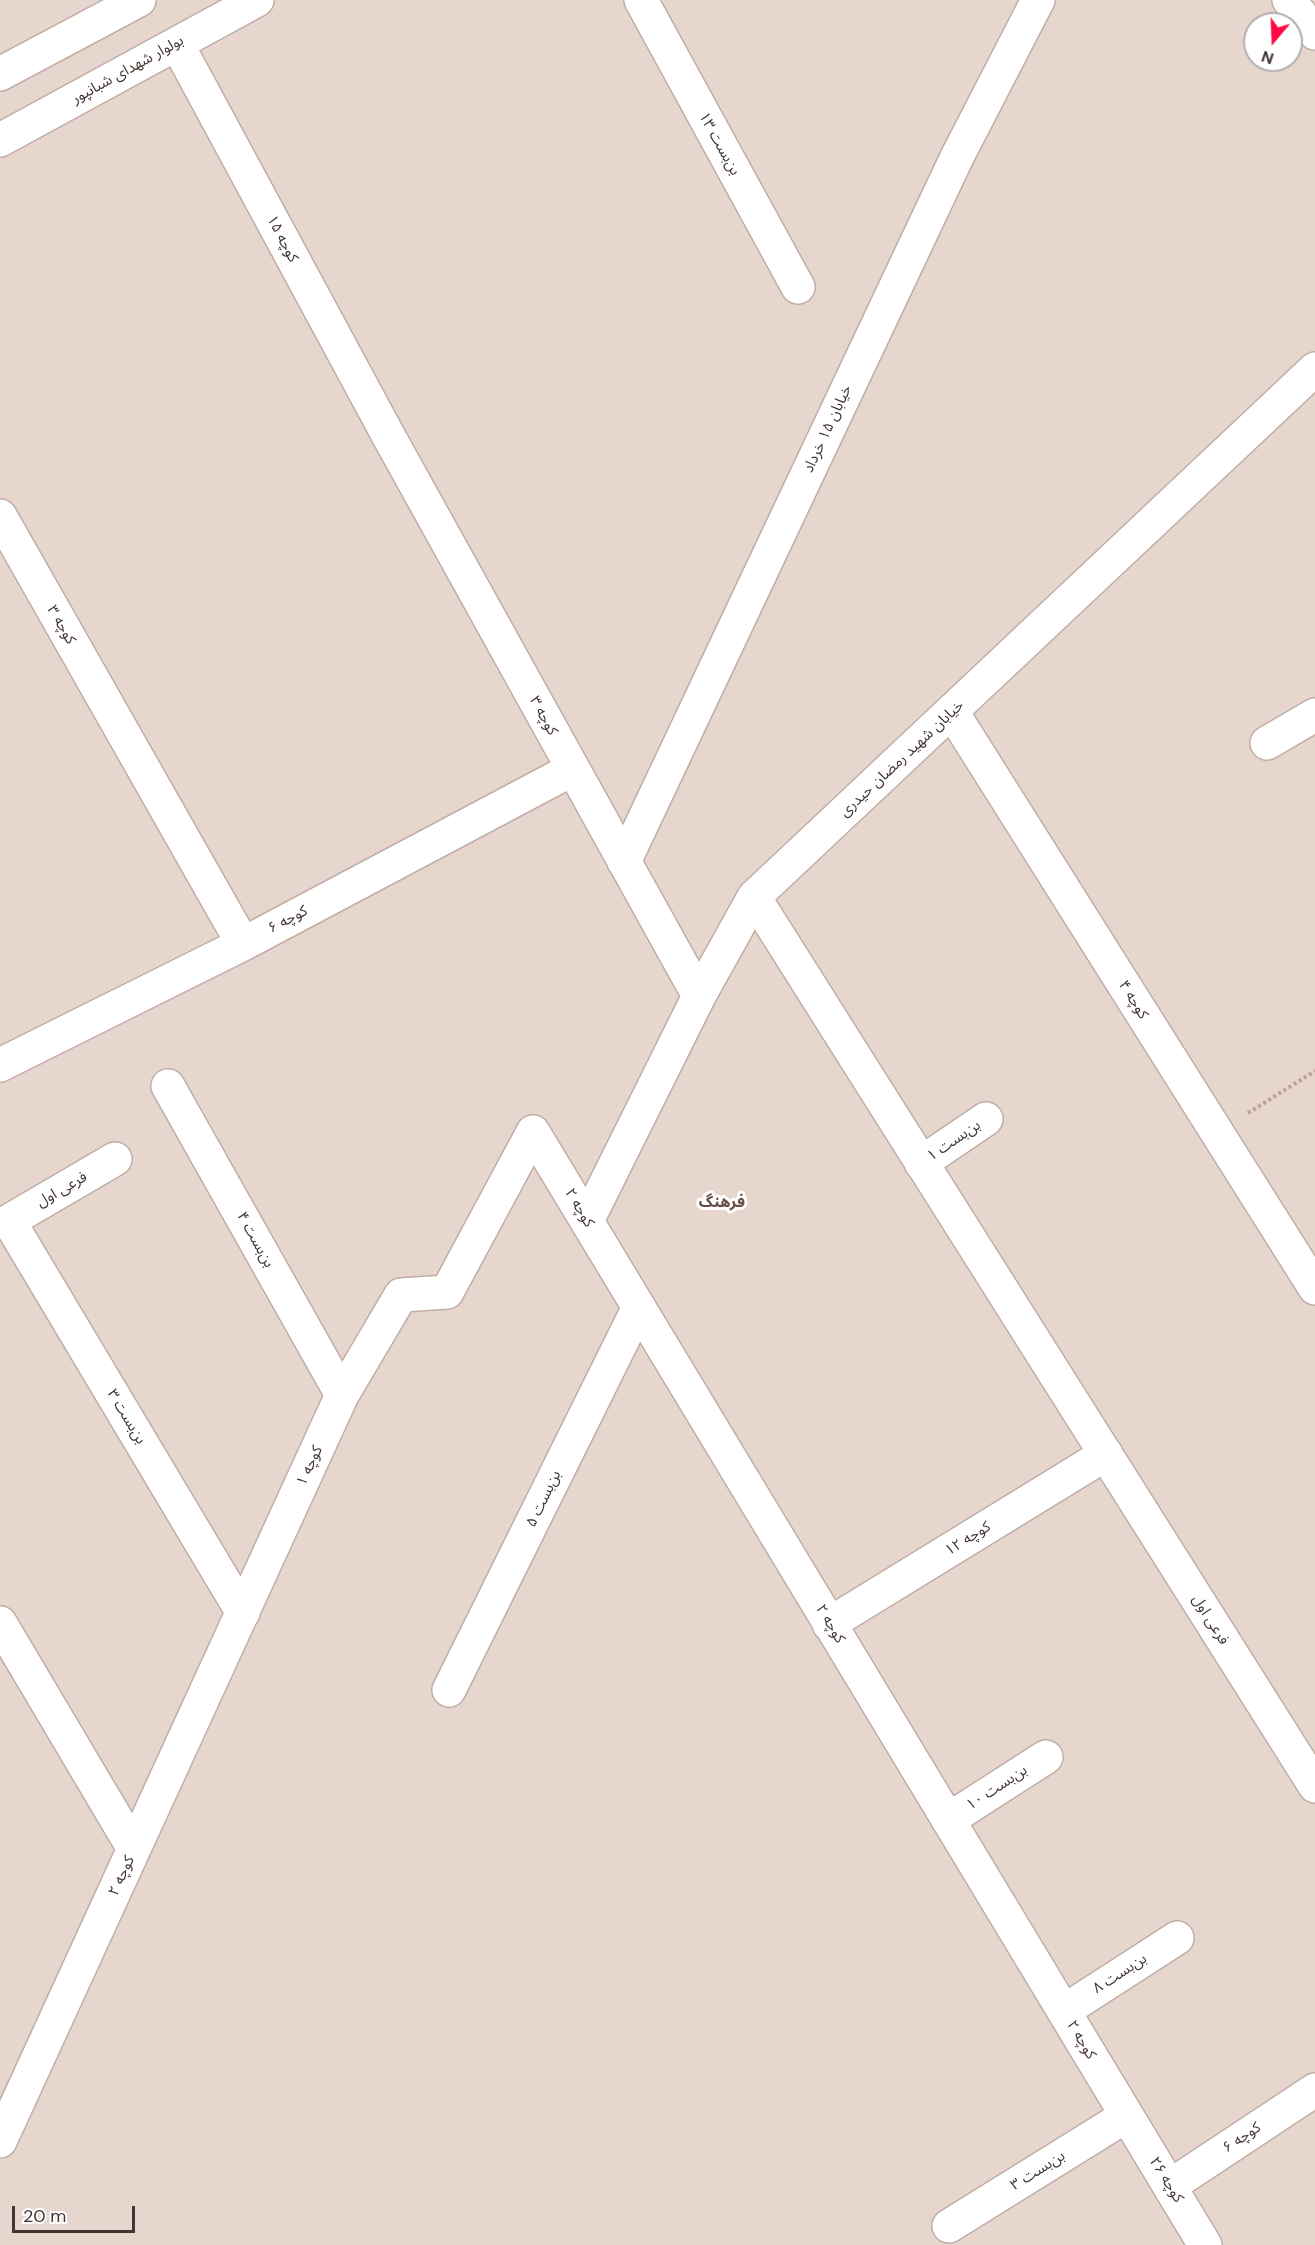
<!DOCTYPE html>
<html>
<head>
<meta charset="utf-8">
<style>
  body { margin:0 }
  #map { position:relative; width:1315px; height:2245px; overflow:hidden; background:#f2e6e1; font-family:"DM Sans",sans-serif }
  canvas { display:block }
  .north { position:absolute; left:1243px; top:12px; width:60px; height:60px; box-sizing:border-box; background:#fff; border:2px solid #b4aead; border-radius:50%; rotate:199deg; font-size:16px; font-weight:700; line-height:24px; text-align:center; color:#433531 }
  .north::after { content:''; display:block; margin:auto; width:21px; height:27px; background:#ff0b44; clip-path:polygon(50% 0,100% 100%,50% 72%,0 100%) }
  .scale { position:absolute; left:12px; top:2206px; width:123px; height:27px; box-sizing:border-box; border:3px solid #433531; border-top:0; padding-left:8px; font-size:18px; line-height:21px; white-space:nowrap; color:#433531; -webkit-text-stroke:4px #fff; paint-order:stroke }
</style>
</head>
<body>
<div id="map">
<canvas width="1315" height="2245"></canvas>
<div class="north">N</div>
<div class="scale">20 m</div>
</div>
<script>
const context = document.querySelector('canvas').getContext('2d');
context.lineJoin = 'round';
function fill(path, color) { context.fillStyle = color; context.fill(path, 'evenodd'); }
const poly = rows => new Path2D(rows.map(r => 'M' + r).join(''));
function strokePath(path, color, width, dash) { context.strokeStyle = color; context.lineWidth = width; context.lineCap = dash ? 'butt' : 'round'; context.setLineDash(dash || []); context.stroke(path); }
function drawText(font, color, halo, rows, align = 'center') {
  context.font = font + ' "DM Sans","Noto Sans Arabic",sans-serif'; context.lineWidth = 6; context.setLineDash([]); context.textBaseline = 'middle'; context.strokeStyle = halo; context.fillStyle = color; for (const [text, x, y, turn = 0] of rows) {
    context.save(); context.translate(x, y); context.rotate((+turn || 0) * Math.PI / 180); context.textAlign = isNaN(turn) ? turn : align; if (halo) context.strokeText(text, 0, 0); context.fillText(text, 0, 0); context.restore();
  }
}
const residential = poly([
  [0,0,1315,0,1315,2245,0,2245],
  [1255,24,1291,24,1291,60,1255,60]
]);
const path = poly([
  [1248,1113,1315,1071]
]);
const minor = poly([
  [641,0,798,287],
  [1289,0,1315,33],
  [177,44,388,435,699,996],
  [0,74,139,0],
  [0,140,257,0],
  [0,516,243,944],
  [952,712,1315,1288],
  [1267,743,1315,715],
  [624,862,957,157,1038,0],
  [754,897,1315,1786],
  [0,1065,243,944,573,769],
  [168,1086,342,1395],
  [533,1132,1205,2245],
  [115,1159,9,1221,243,1613],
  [921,1163,986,1119],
  [587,1221,699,996,754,897,1315,369],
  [0,1623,134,1849],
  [829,1624,1106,1454],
  [449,1690,639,1307],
  [948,1820,1046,1757],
  [1064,2011,1177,1938],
  [0,2141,342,1395,401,1295,447,1292,533,1132],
  [1170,2186,1315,2090],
  [949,2226,1126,2116]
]);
const streetNames = [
  ["بولوار شهدای شبانپور",128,70,-29],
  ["بن‌بست ۱۳",719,144,61],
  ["کوچه ۱۵",282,239,62],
  ["خیابان ۱۵ خرداد",828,429,-65],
  ["کوچه ۳",61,625,60],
  ["کوچه ۳",543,716,61],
  ["خیابان شهید رمضان حیدری",902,759,-43],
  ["کوچه ۶",288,920,-28],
  ["کوچه ۴",1133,1000,58],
  ["بن‌بست ۱",954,1141,-34],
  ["فرعی اول",62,1190,-30],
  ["کوچه ۲",579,1208,59],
  ["بن‌بست ۴",255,1240,61],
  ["بن‌بست ۳",126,1417,59],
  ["کوچه ۱",310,1466,-65],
  ["بن‌بست ۵",544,1499,-64],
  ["کوچه ۱۲",968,1539,-32],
  ["فرعی اول",1210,1620,58],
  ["کوچه ۲",830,1624,59],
  ["بن‌بست ۱۰",997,1788,-33],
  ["کوچه ۲",122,1876,-65],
  ["بن‌بست ۸",1120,1974,-33],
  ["کوچه ۲",1081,2040,59],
  ["کوچه ۶",1242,2138,-34],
  ["بن‌بست ۳",1038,2171,-32],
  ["کوچه ۲۶",1166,2180,58]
];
const neighbourhoodNames = [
  ["فرهنگ",722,1203]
];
fill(residential, '#e6d6ce');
strokePath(minor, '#c0aea6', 36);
strokePath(path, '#c19f93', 4, [3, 3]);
strokePath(minor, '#fff', 33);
drawText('15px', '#433531', '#fff', streetNames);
drawText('bold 16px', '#674f48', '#fff', neighbourhoodNames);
</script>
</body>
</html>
